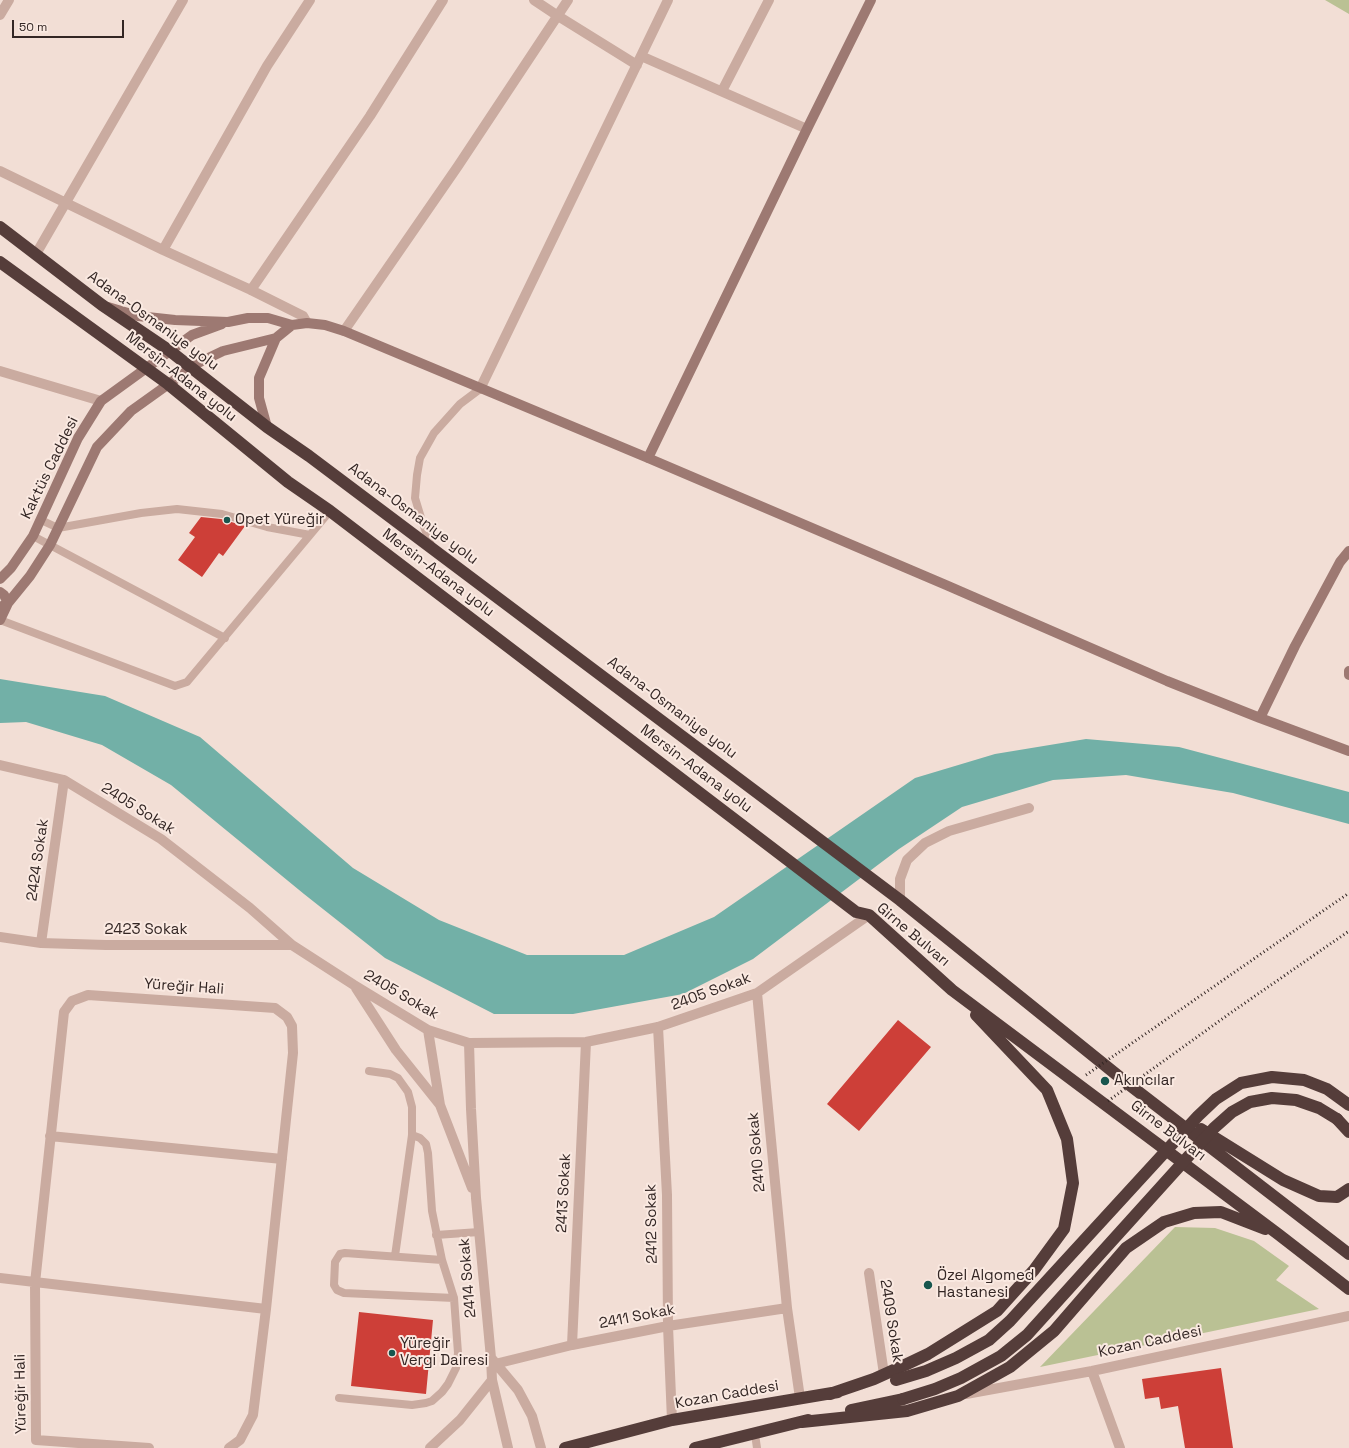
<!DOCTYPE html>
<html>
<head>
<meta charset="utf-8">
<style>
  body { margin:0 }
  #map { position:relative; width:1349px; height:1448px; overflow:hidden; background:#f2ded5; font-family:"Space Grotesk",sans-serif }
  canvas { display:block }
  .scale { position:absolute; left:12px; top:20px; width:112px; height:18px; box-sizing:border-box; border:2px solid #332624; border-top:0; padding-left:5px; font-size:12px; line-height:14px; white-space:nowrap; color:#332624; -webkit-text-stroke:3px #fae9e1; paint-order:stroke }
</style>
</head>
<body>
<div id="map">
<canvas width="1349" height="1448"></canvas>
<div class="scale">50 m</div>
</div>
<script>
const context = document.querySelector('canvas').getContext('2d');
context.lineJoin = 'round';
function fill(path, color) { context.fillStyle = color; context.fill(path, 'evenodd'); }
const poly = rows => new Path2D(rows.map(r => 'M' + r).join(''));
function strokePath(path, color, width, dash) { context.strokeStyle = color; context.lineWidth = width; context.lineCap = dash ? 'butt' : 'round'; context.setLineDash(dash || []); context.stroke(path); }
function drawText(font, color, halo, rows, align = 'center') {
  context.font = font + ' "Space Grotesk",sans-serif'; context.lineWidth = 4; context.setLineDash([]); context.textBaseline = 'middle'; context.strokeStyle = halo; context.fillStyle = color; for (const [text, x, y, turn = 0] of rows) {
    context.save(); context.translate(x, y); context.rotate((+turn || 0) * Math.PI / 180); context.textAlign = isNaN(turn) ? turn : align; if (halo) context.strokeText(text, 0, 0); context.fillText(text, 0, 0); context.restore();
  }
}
const green = poly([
  [1325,0,1349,0,1349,14],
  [1175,1227,1215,1228,1254,1241,1289,1266,1276,1280,1319,1309,1040,1367]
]);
const water = poly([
  [0,679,105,696,200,737,353,868,439,920,527,955,624,955,714,917,915,778,995,754,1086,739,1179,747,1349,792,1349,824,1233,793,1126,775,1053,780,962,807,899,849,753,959,683,994,573,1014,494,1014,385,958,304,894,171,785,102,745,26,722,0,723]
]);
const building = poly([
  [201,517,221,519,245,526,223,556,219,553,202,577,178,560,195,537,189,533],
  [898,1020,931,1047,859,1131,827,1104],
  [359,1312,433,1320,426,1394,351,1386],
  [1221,1368,1233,1448,1185,1448,1178,1406,1161,1409,1159,1397,1145,1399,1142,1379]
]);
const lane = poly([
  [41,520,58,528,141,513,177,509,222,514,267,527,310,535,330,511],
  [33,536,225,638],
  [432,548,422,521,415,498,417,475,420,458,434,433,460,404,480,389],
  [0,620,175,686,187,682,310,535],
  [369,1071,390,1074,398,1078,408,1092,412,1107,412,1135,395,1256],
  [436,1235,479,1232],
  [442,1260,345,1253,340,1254,335,1262,334,1285,337,1290,344,1293,454,1298],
  [339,1398,412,1405,426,1403,432,1401,442,1392,448,1384,456,1368,458,1353,454,1298,442,1260,432,1211,428,1153,426,1144,420,1138,412,1135],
  [755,1434,757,1448]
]);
const street = poly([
  [534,0,558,16,637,65],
  [0,15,9,0],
  [641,56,807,129],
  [722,91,769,0],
  [0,171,163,250,251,290,303,316,307,323],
  [163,250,267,66,310,0],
  [36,254,183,0],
  [251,290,370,116,443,0],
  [344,331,458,166,568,0],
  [0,371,101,401],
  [480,389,668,0],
  [0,765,64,780,161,839,250,908,292,945,354,985,428,1030,469,1043,586,1042,658,1027,757,993,869,915],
  [900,900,900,879,907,860,925,843,949,831,1029,808],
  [0,937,41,943,106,945,292,945],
  [41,943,64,780],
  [356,988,396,1050,440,1105,472,1188],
  [757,993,787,1308,800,1398],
  [658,1027,667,1195,668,1326,672,1420],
  [428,1030,440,1105],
  [469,1043,471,1109,476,1198,491,1358,492,1380,508,1448],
  [50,1136,282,1159],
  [869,1273,884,1374],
  [0,1278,266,1309],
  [572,1345,586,1042],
  [492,1359,518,1390,532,1416,541,1448],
  [495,1364,572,1345,668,1326,787,1308],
  [1092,1371,1120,1448],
  [966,1394,1092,1371,1349,1316],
  [149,1448,36,1440,35,1283,64,1012,72,1001,88,995,275,1008,287,1017,292,1026,293,1053,266,1309,253,1415,240,1440,229,1448],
  [430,1448,460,1420,492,1380]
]);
const secondary = poly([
  [108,307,138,316,175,320,228,322,248,318,268,318,292,325,307,323,325,325,344,331,648,458,946,585,1167,681,1260,718,1349,751],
  [267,427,259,398,259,378,276,338],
  [648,458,807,129,871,0],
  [0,579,11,568,33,536,78,438,101,401,192,335,222,324],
  [0,592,4,595,8,603,2,606],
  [0,620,8,603,30,576,50,545,97,447,131,411,198,363,223,351,276,338,292,325],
  [1349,671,1349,675],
  [1260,718,1295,646,1340,562,1349,551]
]);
const highway = poly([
  [0,227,102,305,170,351,267,427,309,456,900,900,1127,1083,1349,1254],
  [0,262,168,384,288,482,330,511,856,912,869,915,952,990,1278,1234,1349,1289],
  [1337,1119,1349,1132],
  [1201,1129,1283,1180,1319,1196,1337,1197,1349,1189],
  [830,1394,874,1379,907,1364,928,1354,997,1311,1034,1270,1064,1229,1073,1183,1067,1139,1047,1090,976,1015],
  [851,1410,903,1399],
  [802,1422,907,1411,958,1396,1010,1367,1054,1331,1126,1248,1164,1222,1194,1213,1221,1212,1265,1229],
  [565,1448,672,1420,838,1392],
  [695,1448,808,1420]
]);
const rail = poly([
  [1086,1075,1349,893],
  [1108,1101,1229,1014,1349,931]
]);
const highwayBridge = poly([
  [896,1380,926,1371,956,1358,989,1340,1010,1321,1198,1116,1216,1099,1241,1083,1272,1077,1304,1080,1327,1089,1349,1105],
  [903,1399,935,1389,961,1378,1001,1356,1027,1335,1214,1128,1232,1112,1250,1102,1272,1098,1296,1100,1319,1108,1337,1119]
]);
const markers = [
  [227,520,4,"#18564e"],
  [1105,1081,5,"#18564e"],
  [928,1285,5,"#18564e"],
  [392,1353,4,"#18564e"]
];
const streetNames = [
  ["Adana-Osmaniye yolu",153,321,36],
  ["Mersin-Adana yolu",181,377,38],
  ["Kaktüs Caddesi",50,468,-64],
  ["Adana-Osmaniye yolu",413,514,37],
  ["Mersin-Adana yolu",438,573,37],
  ["Adana-Osmaniye yolu",672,708,37],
  ["Mersin-Adana yolu",696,769,37],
  ["2405 Sokak",138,809,32],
  ["2424 Sokak",38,860,-82],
  ["2423 Sokak",146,930],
  ["Girne Bulvarı",913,935,40],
  ["Yüreğir Hali",184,987,4],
  ["2405 Sokak",711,992,-20],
  ["2405 Sokak",401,995,30],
  ["Girne Bulvarı",1168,1131,37],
  ["2410 Sokak",757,1152,-95],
  ["2413 Sokak",564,1193,-87],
  ["2412 Sokak",652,1224,-91],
  ["2414 Sokak",468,1278,-95],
  ["2411 Sokak",637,1317,-11],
  ["2409 Sokak",891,1321,81],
  ["Kozan Caddesi",1150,1342,-12],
  ["Yüreğir Hali",21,1394,-91],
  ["Kozan Caddesi",727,1395,-10]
];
const poiNames = [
  ["Opet Yüreğir",235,520],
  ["Akıncılar",1114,1081],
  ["Özel Algomed",937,1276],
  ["Hastanesi",937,1293],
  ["Yüreğir",400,1344],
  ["Vergi Dairesi",400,1361]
];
fill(green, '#bac194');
fill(water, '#72b0a7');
fill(building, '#cd3f38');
strokePath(lane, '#caaba0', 8);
strokePath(street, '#caaba0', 10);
strokePath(secondary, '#9d7972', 10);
strokePath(highway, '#553d3a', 12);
strokePath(rail, '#332624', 3, [1, 3]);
strokePath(highwayBridge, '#553d3a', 12);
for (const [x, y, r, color] of markers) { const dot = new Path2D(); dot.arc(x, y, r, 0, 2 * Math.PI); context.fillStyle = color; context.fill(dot); strokePath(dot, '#fae9e1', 1.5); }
drawText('15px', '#332624', '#fae9e1', streetNames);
drawText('15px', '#332624', '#fae9e1', poiNames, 'left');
</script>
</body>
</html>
